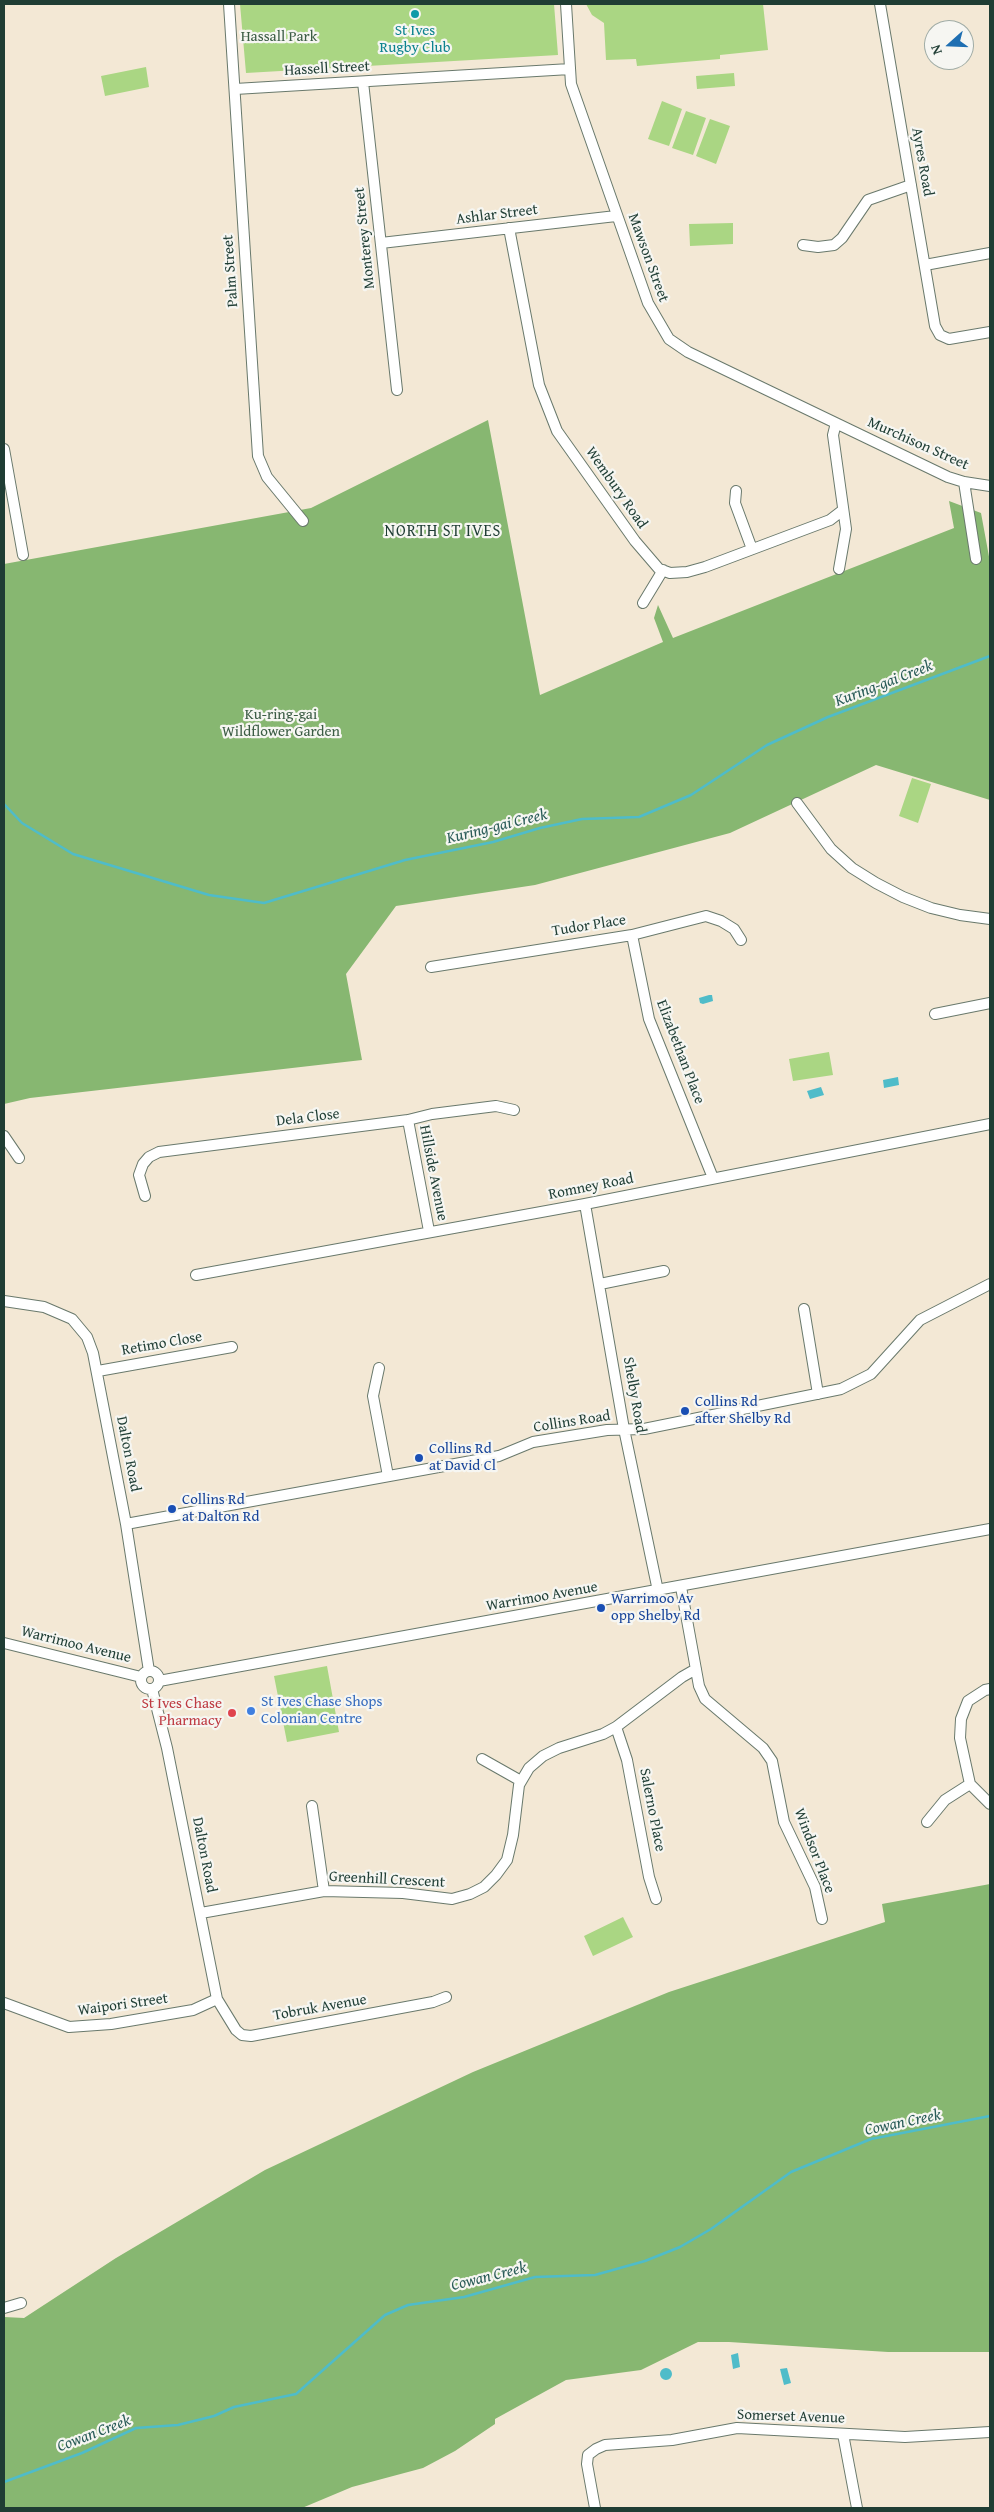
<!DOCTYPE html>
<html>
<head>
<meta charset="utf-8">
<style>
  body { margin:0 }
  #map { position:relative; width:994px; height:2512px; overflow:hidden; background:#f3e8d5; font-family:"Gentium Book Plus",serif }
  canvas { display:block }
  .frame { position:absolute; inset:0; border:5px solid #1f3d34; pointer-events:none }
  .north { position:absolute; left:924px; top:20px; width:50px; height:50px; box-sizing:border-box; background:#f6f6f2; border:1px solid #a0aca6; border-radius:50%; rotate:250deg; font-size:14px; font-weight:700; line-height:20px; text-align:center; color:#1f3d34 }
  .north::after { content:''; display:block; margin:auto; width:18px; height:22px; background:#1f6fb2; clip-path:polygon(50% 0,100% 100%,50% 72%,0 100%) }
</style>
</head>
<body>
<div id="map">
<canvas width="994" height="2512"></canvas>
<div class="frame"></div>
<div class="north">N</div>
</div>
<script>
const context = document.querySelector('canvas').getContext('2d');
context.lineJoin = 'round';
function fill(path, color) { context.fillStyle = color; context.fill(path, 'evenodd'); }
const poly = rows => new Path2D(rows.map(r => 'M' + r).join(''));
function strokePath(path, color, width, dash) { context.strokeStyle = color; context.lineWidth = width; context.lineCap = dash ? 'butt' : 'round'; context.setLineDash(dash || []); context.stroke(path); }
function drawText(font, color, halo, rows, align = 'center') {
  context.font = font + ' "Gentium Book Plus",serif'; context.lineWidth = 4.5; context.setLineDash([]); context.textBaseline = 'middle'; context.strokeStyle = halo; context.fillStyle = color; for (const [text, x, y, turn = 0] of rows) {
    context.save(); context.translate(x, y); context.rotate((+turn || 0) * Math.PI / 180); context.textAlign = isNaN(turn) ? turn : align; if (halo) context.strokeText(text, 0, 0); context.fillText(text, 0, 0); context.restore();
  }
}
const green = poly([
  [240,4,554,4,558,55,246,73],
  [586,4,763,4,768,50,720,55,720,59,637,66,636,59,606,60,604,23,592,15],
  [146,67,149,87,105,96,101,76],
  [734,73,735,86,697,89,696,76],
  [662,101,682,109,669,146,648,139],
  [686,111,706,118,693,155,672,148],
  [710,119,730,126,716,164,696,156],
  [733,223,733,244,690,246,689,224],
  [912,778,931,784,918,823,899,816],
  [829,1052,833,1075,793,1081,789,1059],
  [327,1666,339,1732,287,1742,274,1676],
  [623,1917,633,1937,593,1956,584,1936]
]);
const forest = poly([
  [488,420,540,695,663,642,654,618,658,605,673,638,954,528,949,501,981,513,990,562,990,800,876,765,730,833,535,885,396,906,346,974,362,1060,30,1098,4,1104,4,564,311,508],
  [990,1884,990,2352,888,2352,729,2342,698,2342,641,2370,566,2380,495,2419,495,2424,455,2451,423,2468,352,2487,302,2508,4,2508,4,2317,24,2318,116,2258,265,2170,473,2072,669,1992,885,1922,882,1904]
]);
const water = poly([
  [709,995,712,995,713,1001,703,1004,700,1003,699,998],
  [898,1077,899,1085,884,1088,883,1080],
  [821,1087,824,1095,810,1099,807,1091],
  [738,2353,740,2367,733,2369,731,2355],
  [787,2368,791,2383,784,2385,780,2369],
  '660 2374a6 6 0 1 1 12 0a6 6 0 1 1-12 0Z'
]);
const stream = poly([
  [4,804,22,823,73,854,209,895,264,903,405,860,493,842,540,828,582,819,639,817,691,795,767,745,828,717,990,656],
  [4,2482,82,2453,136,2428,178,2425,214,2416,234,2407,296,2394,385,2315,408,2305,464,2297,535,2277,595,2275,645,2261,680,2247,711,2229,791,2172,871,2139,990,2116]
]);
const minor = poly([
  [229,4,258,456,267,477,303,521],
  [566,4,571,84,648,303,669,339,688,352,948,477,964,482,990,486],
  [880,4,935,326,940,335,949,339,990,332],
  [363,82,397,390],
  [235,89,570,69],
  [509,228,539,385,557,431,635,541,659,569,670,573,687,572,705,567,830,520,843,510],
  [381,243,616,216],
  [803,245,818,247,834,245,842,238,868,200,911,185],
  [925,265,990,253],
  [836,423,833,435,846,529,839,569],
  [4,449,23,555],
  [964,482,976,559],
  [736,491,735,503,752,549],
  [643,603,663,570],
  [797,803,831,849,852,868,876,883,903,897,931,908,960,915,990,919],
  [632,935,649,1019,713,1178],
  [431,967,632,935,706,916,721,921,734,929,741,940],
  [935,1014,990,1003],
  [408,1120,429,1231],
  [4,1136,19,1158],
  [145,1196,139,1175,143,1164,149,1157,159,1152,408,1120,432,1114,496,1106,514,1110],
  [585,1204,624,1429,658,1591],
  [196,1275,585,1204,990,1124],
  [600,1284,664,1271],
  [4,1301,44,1307,72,1319,87,1337,93,1353,126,1524,149,1671],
  [804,1309,818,1394],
  [379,1368,373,1396,388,1476],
  [98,1371,232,1347],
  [126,1524,499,1456,533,1442,607,1430,644,1429,841,1389,871,1374,920,1320,990,1284],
  [681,1587,699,1686,705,1699,763,1748,772,1761,784,1822,815,1887,822,1919],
  [4,1643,141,1677],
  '141 1680a9 9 0 1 1 18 0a9 9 0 1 1-18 0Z',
  [159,1681,990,1529],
  [152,1689,167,1748,217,1999,236,2030,242,2035,251,2036,433,2002,446,1997],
  [990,1689,985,1690,968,1701,961,1719,960,1738,970,1784,990,1804],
  [616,1727,627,1760,649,1877,656,1899],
  [482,1759,521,1781],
  [312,1806,324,1891],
  [927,1822,945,1800,970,1784],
  [201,1913,324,1891,403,1893,452,1899,470,1894,484,1887,496,1875,507,1860,513,1835,519,1785,529,1768,543,1756,559,1748,603,1734,616,1727,682,1677,696,1669],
  [4,2003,69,2027,111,2024,193,2010,217,1999],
  [4,2308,21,2303],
  [843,2434,857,2508],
  [595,2508,587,2464,588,2455,596,2449,605,2445,672,2440,737,2428,905,2437,990,2432]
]);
const markers = [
  [415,14,5,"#0f9aa8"],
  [685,1411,5,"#1a4fb4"],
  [419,1458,5,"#1a4fb4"],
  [172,1509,5,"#1a4fb4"],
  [601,1608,5,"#1a4fb4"],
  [251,1711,5,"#3f7fe0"],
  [232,1713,5,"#e0444e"]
];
const cultureNames = [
  ["St Ives",415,31],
  ["Rugby Club",415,48]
];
const parkNames = [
  ["Hassall Park",279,37],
  ["Ku-ring-gai",281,715],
  ["Wildflower Garden",281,732]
];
const streetNames = [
  ["Hassell Street",327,69,-3],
  ["Ayres Road",922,162,80],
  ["Ashlar Street",497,215,-7],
  ["Monterey Street",365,238,-96],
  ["Mawson Street",648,258,70],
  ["Palm Street",231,271,-94],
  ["Murchison Street",918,444,24],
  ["Wembury Road",616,488,55],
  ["Tudor Place",589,926,-9],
  ["Elizabethan Place",680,1052,69],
  ["Dela Close",308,1118,-7],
  ["Hillside Avenue",433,1173,79],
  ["Romney Road",591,1187,-11],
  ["Retimo Close",162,1344,-10],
  ["Shelby Road",634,1395,80],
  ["Collins Road",572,1422,-9],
  ["Dalton Road",128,1454,79],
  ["Warrimoo Avenue",542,1597,-10],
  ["Warrimoo Avenue",76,1645,14],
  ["Salerno Place",652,1810,79],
  ["Windsor Place",814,1851,69],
  ["Dalton Road",204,1855,79],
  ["Greenhill Crescent",387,1880,3],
  ["Waipori Street",123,2005,-8],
  ["Tobruk Avenue",320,2008,-10],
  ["Somerset Avenue",791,2417,2]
];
const transitNames = [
  ["Collins Rd",695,1402],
  ["after Shelby Rd",695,1419],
  ["Collins Rd",429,1449],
  ["at David Cl",429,1466],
  ["Collins Rd",182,1500],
  ["at Dalton Rd",182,1517],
  ["Warrimoo Av",611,1599],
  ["opp Shelby Rd",611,1616]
];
const shopNames = [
  ["St Ives Chase Shops",261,1702],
  ["Colonian Centre",261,1719]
];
const healthNames = [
  ["St Ives Chase",222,1704],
  ["Pharmacy",222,1721]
];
const neighbourhoodNames = [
  ["NORTH ST IVES",443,532]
];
const waterNames = [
  ["Kuring-gai Creek",884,684,-21],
  ["Kuring-gai Creek",497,827,-14],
  ["Cowan Creek",903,2123,-12],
  ["Cowan Creek",489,2277,-14],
  ["Cowan Creek",94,2434,-21]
];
fill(green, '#aad683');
fill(forest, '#87b771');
fill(water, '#4fbcc9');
strokePath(stream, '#4fbcc9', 2.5);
strokePath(minor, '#69796c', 12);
strokePath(minor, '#fff', 10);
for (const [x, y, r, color] of markers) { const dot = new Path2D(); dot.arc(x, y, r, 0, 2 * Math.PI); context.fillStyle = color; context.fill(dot); strokePath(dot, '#f6f6f2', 2); }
drawText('15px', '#0d838f', '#f6f6f2', cultureNames);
drawText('15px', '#3b5c44', '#f6f6f2', parkNames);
drawText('15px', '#1f3d34', '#f6f6f2', streetNames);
drawText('15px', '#164399', '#f6f6f2', transitNames, 'left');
drawText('15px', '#366cbe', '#f6f6f2', shopNames, 'left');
drawText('15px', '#be3a42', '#f6f6f2', healthNames, 'right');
context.letterSpacing = '1px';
drawText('16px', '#1f3d34', '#f6f6f2', neighbourhoodNames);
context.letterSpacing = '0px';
drawText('italic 16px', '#2b5d59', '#f6f6f2', waterNames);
</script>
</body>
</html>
